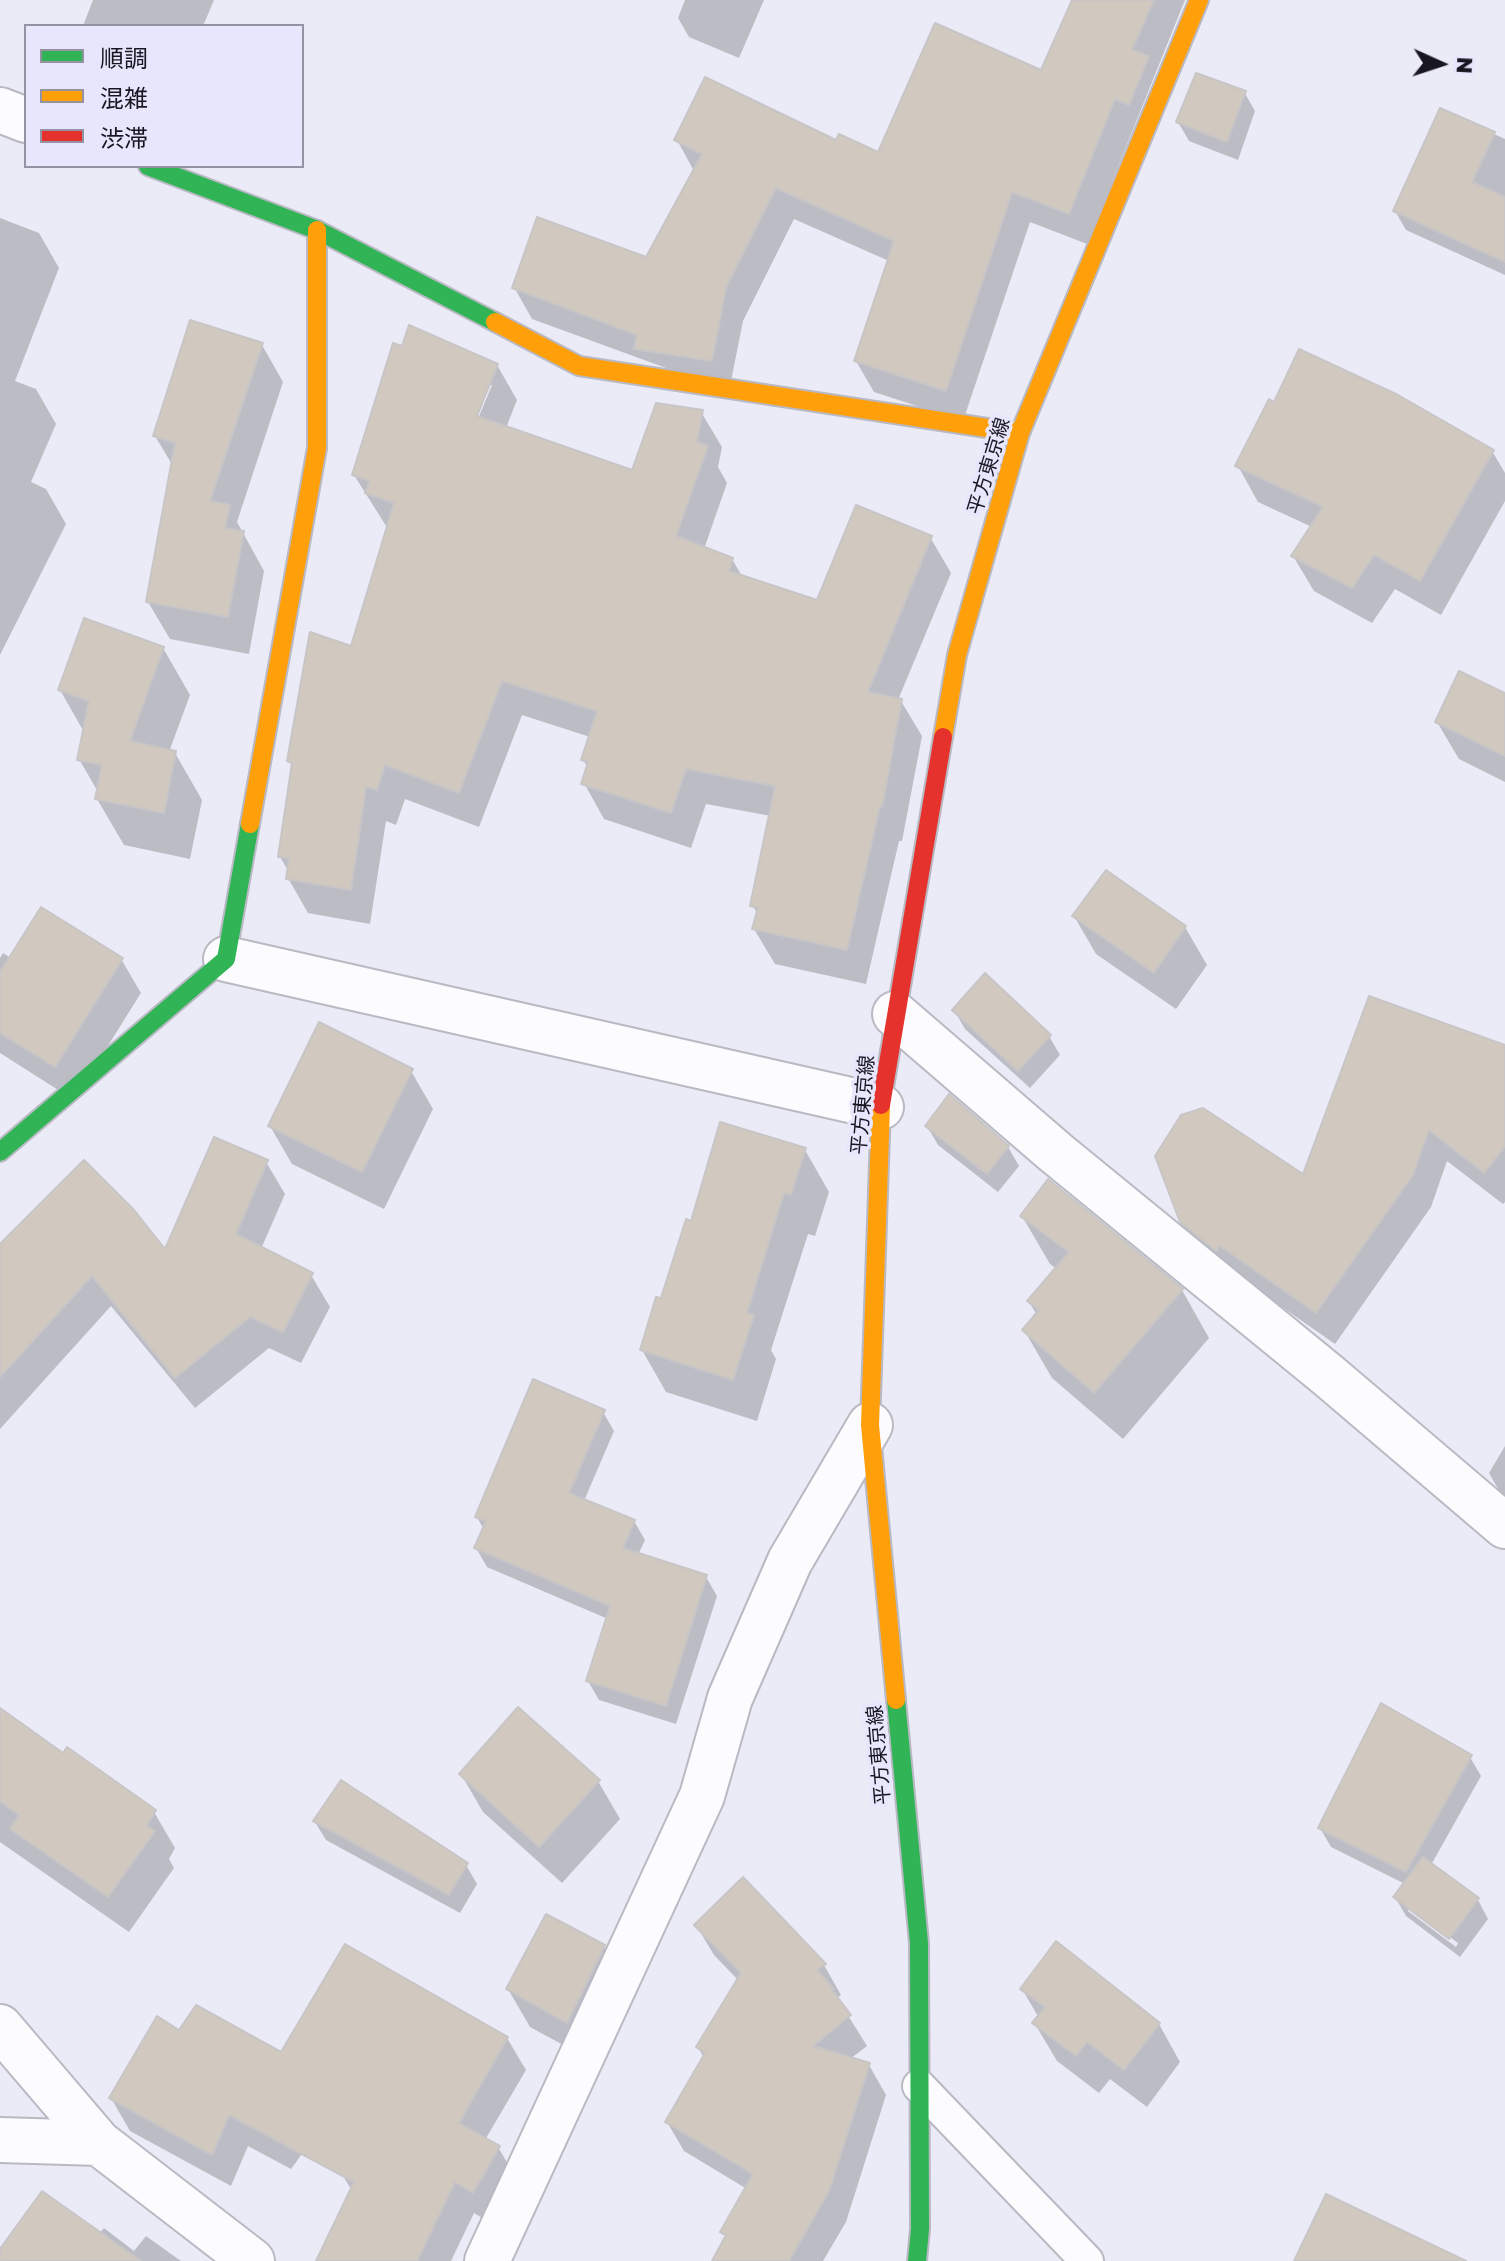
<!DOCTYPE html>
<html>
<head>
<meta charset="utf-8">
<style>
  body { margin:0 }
  #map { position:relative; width:1505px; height:2261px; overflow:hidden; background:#ebebf7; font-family:"Golos Text","Noto Sans JP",sans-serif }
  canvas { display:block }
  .legend { position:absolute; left:24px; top:24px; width:280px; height:144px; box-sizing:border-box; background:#e7e6fc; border:2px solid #9493a4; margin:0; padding:10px 14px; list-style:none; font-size:24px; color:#181721 }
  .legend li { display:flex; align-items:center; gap:16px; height:40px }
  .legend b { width:40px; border:2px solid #9493a4 }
  .north { position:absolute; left:1401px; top:24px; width:80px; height:80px; -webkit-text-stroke:6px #e7e6fc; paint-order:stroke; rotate:93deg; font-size:22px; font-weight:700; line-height:32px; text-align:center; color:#181721 }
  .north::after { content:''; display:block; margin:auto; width:28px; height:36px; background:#181721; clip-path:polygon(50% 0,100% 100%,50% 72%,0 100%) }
</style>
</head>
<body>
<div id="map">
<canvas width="1505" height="2261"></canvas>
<ul class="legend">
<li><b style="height:10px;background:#30b455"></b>順調</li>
<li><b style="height:10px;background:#ff9f0a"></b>混雑</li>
<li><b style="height:10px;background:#e5322d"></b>渋滞</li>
</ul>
<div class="north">N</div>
</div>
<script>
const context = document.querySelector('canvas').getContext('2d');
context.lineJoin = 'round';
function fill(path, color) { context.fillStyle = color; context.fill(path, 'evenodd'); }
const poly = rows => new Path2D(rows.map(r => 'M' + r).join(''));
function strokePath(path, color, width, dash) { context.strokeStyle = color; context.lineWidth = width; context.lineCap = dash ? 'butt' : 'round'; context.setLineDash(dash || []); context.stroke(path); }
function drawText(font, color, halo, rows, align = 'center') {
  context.font = font + ' "Golos Text","Noto Sans JP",sans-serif'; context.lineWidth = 7; context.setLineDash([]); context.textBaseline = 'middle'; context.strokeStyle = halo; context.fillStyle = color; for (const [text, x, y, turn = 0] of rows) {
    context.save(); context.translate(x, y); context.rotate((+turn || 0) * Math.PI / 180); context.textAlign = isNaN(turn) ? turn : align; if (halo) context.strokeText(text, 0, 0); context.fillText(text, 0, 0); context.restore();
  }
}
const shadow = poly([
  [93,0,214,0,203,26,83,26],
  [685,0,764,0,739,58,689,37,678,18],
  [1075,0,1185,0,1087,244,1030,222,963,421,874,392,856,361,889,261,794,219,743,321,729,391,532,319,514,287,647,260,694,171,677,140,837,143,879,154,1042,73],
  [1244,92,1255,111,1238,160,1189,141,1178,122],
  [1441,110,1505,139,1505,275,1406,230,1395,211],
  [0,218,39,233,59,268,15,381,36,389,56,424,31,482,46,489,66,524,0,655],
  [262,345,283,382,237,522,264,571,249,654,170,639,148,602,173,466,155,436],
  [497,365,517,400,506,428,633,472,701,412,722,447,718,467,727,483,704,549,732,559,743,578,818,602,930,537,951,573,898,700,901,701,922,736,902,841,899,841,866,984,775,964,754,929,758,915,753,906,771,816,706,804,691,848,604,819,584,783,588,768,583,760,590,737,522,715,479,827,405,799,396,825,386,821,370,924,308,913,288,878,289,872,280,857,294,769,289,761,352,649,388,529,354,475],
  [487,385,492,385,475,426,472,424],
  [1275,405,1492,451,1505,473,1505,501,1441,615,1395,589,1372,623,1314,591,1293,556,1312,527,1258,502,1238,466],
  [163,648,190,695,169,752,175,753,202,800,190,859,124,845,97,799,98,792,79,759,84,732,60,690],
  [1505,695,1505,782,1459,759,1437,722],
  [1074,916,1185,927,1207,965,1176,1009,1096,954],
  [3,953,11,958,121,959,141,993,74,1100,0,1053,0,958],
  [954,1010,1049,1036,1060,1055,1030,1088,965,1029],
  [1505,1061,1505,1202,1503,1204,1447,1161,1431,1207,1335,1344,1239,1277,1201,1254,1181,1221,1304,1177],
  [411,1071,433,1109,384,1209,292,1164,270,1126],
  [927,1126,1008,1147,1019,1166,998,1192,938,1145],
  [805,1150,829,1192,815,1236,808,1234,771,1350,776,1359,757,1421,666,1392,642,1350,693,1224],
  [266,1162,285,1194,261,1249,311,1275,330,1307,301,1363,269,1348,195,1408,111,1306,0,1429,0,1268,166,1253],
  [1022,1216,1182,1290,1209,1338,1123,1439,1052,1378,1024,1330,1037,1315,1029,1302,1057,1269,1050,1264],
  [603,1412,614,1431,584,1501,634,1521,645,1540,638,1555,706,1577,717,1596,676,1724,599,1700,588,1681,608,1619,487,1567,476,1548,484,1530,477,1517],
  [1505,1446,1505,1501,1489,1473],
  [0,1710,63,1756,154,1812,175,1848,169,1859,174,1868,129,1932,0,1842],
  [1470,1757,1481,1776,1431,1865,1478,1900,1488,1919,1460,1957,1406,1916,1395,1897,1405,1884,1331,1847,1320,1828],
  [1408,1906,1458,1943,1456,1947,1408,1911],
  [461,1774,598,1781,620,1819,562,1883,483,1812],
  [315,1822,466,1865,477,1884,460,1913,326,1840],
  [743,1880,824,1965,841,1995,837,1998,867,2046,850,2059,869,2065,886,2095,846,2222,823,2261,714,2261,726,2238,723,2232,747,2189,684,2151,667,2122,704,2058,698,2047,739,1981,714,1955,696,1925],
  [604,1947,626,1985,589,2059,530,2027,508,1989],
  [1022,1989,1159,2024,1180,2062,1147,2107,1110,2079,1099,2093,1057,2061,1035,2024,1039,2018],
  [179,2033,282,2055,507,2038,526,2070,485,2140,498,2147,517,2180,492,2224,474,2213,451,2261,318,2261,352,2191,342,2174,370,2060,291,2169,248,2146,231,2186,130,2131,111,2098],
  [104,2228,134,2251,146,2236,181,2261,0,2261,0,2253,99,2234]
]);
const building = poly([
  [1072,0,1154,0,1132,50,1149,56,1129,105,1115,99,1069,214,1012,192,946,391,854,361,894,241,776,188,726,288,712,361,634,349,637,335,512,288,537,217,646,257,702,154,674,140,705,77,836,140,839,134,878,152,935,23,1041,70,1072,0],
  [1196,73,1246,91,1227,142,1176,122,1196,73],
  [1440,108,1495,132,1472,182,1505,197,1505,262,1393,211,1440,108],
  [190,320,263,343,210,501,230,505,225,528,244,531,228,617,146,602,175,443,153,436,190,320],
  [409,325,498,364,477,416,632,470,656,403,703,410,697,442,708,446,676,536,733,558,729,571,817,600,856,505,932,536,868,692,902,699,882,807,880,806,847,950,752,929,758,908,750,906,775,786,686,769,671,813,581,784,588,762,581,760,597,711,502,681,459,793,385,765,377,790,366,787,351,890,286,879,289,858,278,857,292,763,287,761,309,637,310,632,351,646,394,503,365,493,370,481,352,475,393,343,402,346,409,325],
  [1299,349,1398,395,1494,450,1420,581,1374,555,1352,588,1291,556,1323,507,1235,466,1269,399,1274,402,1299,349],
  [84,618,164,647,130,741,176,751,164,813,95,799,102,765,77,760,89,701,58,690,84,618],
  [1459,671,1505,693,1505,756,1435,722,1459,671],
  [1106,870,1186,926,1154,973,1072,916,1106,870],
  [41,907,123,958,55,1067,0,1033,0,972,41,907],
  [985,973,1051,1035,1018,1071,952,1010,985,973],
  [1369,996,1505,1045,1505,1146,1484,1173,1429,1130,1413,1175,1316,1313,1220,1246,1216,1251,1180,1222,1155,1156,1181,1115,1203,1108,1303,1174,1369,996],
  [319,1022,413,1069,362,1172,268,1126,319,1022],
  [949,1094,1009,1146,987,1174,925,1126,949,1094],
  [720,1122,806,1148,791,1195,784,1193,747,1313,754,1315,733,1380,640,1350,656,1297,661,1298,686,1219,691,1221,720,1122],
  [214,1137,268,1160,236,1234,313,1273,283,1332,250,1317,175,1378,92,1276,0,1377,0,1244,84,1160,134,1210,165,1249,214,1137],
  [1048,1179,1183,1289,1094,1393,1022,1330,1039,1310,1027,1301,1069,1252,1020,1216,1048,1179],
  [533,1379,605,1410,569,1493,635,1520,623,1548,707,1575,666,1706,586,1681,610,1606,474,1548,486,1521,475,1517,533,1379],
  [1381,1703,1472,1755,1406,1872,1318,1828,1381,1703],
  [518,1707,600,1780,539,1847,459,1774,518,1707],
  [0,1708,63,1753,67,1747,156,1810,147,1826,155,1831,108,1897,10,1829,19,1815,0,1801,0,1708],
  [341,1780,468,1863,449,1895,313,1821,341,1780],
  [1423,1857,1479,1898,1449,1939,1393,1897,1423,1857],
  [743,1877,826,1964,817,1970,834,1989,832,1990,851,2015,813,2046,870,2063,829,2191,789,2261,712,2261,726,2235,720,2232,753,2174,665,2122,705,2053,696,2047,741,1973,694,1925,743,1877],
  [546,1914,605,1945,567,2023,506,1989,546,1914],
  [1056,1941,1160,2023,1124,2070,1087,2042,1076,2056,1032,2023,1045,2007,1020,1989,1056,1941],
  [345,1944,508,2037,459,2123,500,2146,473,2193,455,2182,417,2261,316,2261,354,2182,229,2115,212,2155,109,2098,157,2016,179,2030,196,2005,281,2052,345,1944],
  [42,2191,141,2261,0,2261,0,2249,42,2191],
  [1326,2194,1466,2261,1294,2261,1326,2194]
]);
const lane = poly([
  [919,2086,1087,2261]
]);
const street = poly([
  [0,110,26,120],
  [226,959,881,1107],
  [895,1014,1055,1152,1329,1376,1505,1526],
  [0,2027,99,2143],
  [0,2140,99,2143,252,2261],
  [487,2261,702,1796,730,1698,790,1561,870,1425]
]);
const fast = poly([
  [148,166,317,230,495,322],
  [0,1152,226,959,250,824],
  [896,1700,919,1943,920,2229,917,2261]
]);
const slow = poly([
  [495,322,579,366,1020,433],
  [943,737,957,655,1020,433,1199,0],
  [250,824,317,448,317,230],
  [881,1105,870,1425,896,1700]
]);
const jam = poly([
  [881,1105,943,737]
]);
const streetNames = [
  ["平方東京線",989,466,-73],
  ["平方東京線",863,1105,-85],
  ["平方東京線",879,1755,-95]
];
fill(shadow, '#0003');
fill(building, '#d1c9bf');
strokePath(building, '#c7c5c6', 2);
strokePath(lane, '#b9b9c3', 36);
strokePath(street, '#b9b9c3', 48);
strokePath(fast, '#b9b9c3', 22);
strokePath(slow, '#b9b9c3', 22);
strokePath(jam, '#b9b9c3', 22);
strokePath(lane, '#fcfcfe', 32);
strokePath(street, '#fcfcfe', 44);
strokePath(fast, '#30b455', 18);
strokePath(slow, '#ff9f0a', 18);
strokePath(jam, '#e5322d', 18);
drawText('20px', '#181721', '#e7e6fc', streetNames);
</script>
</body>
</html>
